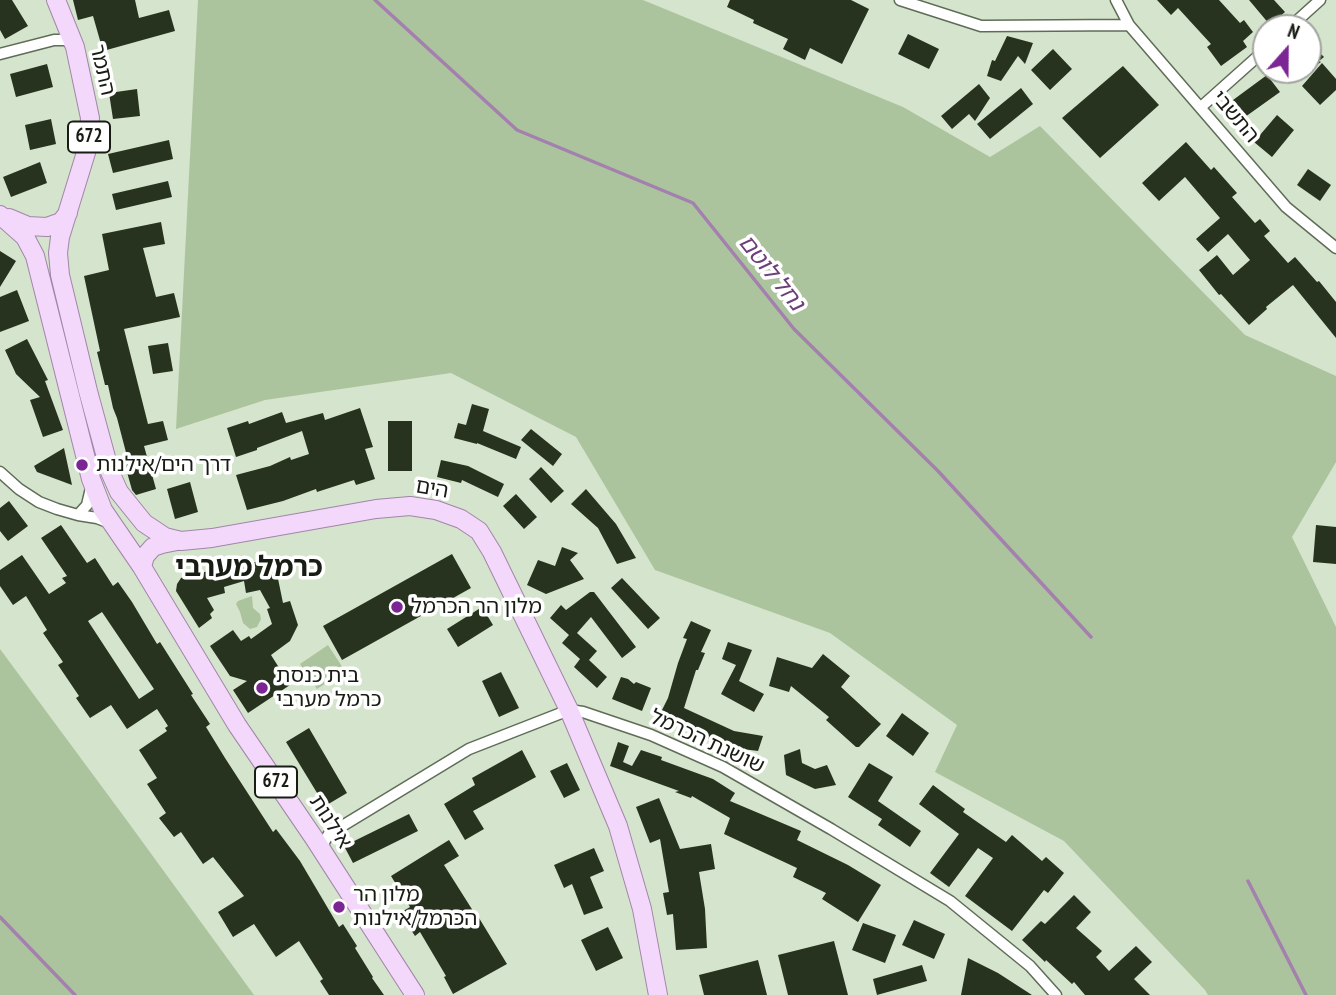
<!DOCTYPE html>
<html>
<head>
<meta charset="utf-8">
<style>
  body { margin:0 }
  #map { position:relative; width:1336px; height:995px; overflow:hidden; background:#d5e4cc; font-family:"PT Sans Narrow",sans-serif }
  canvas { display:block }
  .north { position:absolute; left:1252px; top:14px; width:70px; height:70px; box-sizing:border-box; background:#fff; border:2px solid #a3a5a1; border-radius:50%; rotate:21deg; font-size:19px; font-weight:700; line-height:28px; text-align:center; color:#181d14 }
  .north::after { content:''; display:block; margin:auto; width:24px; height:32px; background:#7c2594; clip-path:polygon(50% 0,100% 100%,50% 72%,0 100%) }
</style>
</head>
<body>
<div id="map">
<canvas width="1336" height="995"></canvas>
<div class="north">N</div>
</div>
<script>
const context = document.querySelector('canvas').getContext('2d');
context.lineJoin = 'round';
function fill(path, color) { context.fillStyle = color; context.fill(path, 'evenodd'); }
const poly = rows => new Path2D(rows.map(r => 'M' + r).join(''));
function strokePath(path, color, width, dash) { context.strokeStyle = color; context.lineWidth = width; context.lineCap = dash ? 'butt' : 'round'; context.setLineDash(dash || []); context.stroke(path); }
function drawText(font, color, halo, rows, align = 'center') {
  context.font = font + ' "PT Sans Narrow","Noto Sans Hebrew",sans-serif'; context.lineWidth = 7; context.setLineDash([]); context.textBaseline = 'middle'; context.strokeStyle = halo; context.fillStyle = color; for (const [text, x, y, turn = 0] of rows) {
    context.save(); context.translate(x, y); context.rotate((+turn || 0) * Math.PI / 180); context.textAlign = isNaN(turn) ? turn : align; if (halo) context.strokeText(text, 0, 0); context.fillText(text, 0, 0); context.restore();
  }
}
const green = poly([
  [198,0,643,0,903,107,990,157,1040,126,1245,335,1336,376,1336,462,1292,537,1336,627,1336,995,1208,995,1205,990,1064,841,935,772,957,725,830,633,655,570,576,437,451,373,265,400,176,429],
  [252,596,253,608,260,614,261,619,257,627,250,629,243,623,240,612,236,604,238,601],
  [328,645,345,671,317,689,300,664],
  [0,649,128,822,254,995,0,995]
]);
const stream = poly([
  [375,0,517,130,693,203,794,329,938,471,1091,637],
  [1248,881,1306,995],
  [0,917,75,995]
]);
const building = poly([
  [0,0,12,0,28,26,5,39,0,30],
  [73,0,135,0,139,18,169,10,175,31,103,51,93,16,78,20],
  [730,0,851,0,869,9,842,64,810,48,805,60,783,49,788,39,753,23,754,20,727,7],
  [1157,0,1219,0,1240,23,1244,20,1253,32,1243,41,1247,47,1221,66,1207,47,1211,44,1178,8,1171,15],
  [1249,0,1274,0,1285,12,1270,25],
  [908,34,939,49,929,69,898,54],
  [1007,36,1033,43,1025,64,1018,56,1001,81,987,76,992,60,995,61],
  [1308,41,1324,57,1319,61,1321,62,1294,81,1283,70,1308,70],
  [1053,49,1072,69,1050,90,1031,70],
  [1322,63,1336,79,1336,90,1320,105,1302,86],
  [47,64,53,87,16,97,10,74],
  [1123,66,1159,105,1100,158,1062,118],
  [1267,75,1280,92,1245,117,1233,100],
  [979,84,990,98,975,121,969,114,952,129,941,116],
  [1021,88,1033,104,990,139,977,124],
  [137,89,140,116,113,119,109,93],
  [1277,115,1294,130,1272,157,1254,142],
  [51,119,56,144,30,150,25,125],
  [169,140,173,159,113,173,108,154],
  [1186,142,1211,170,1214,167,1237,193,1232,197,1255,223,1260,219,1270,231,1264,236,1288,263,1295,257,1317,282,1319,281,1336,302,1336,338,1293,285,1266,307,1267,309,1249,325,1221,294,1219,295,1199,270,1217,255,1233,275,1250,260,1228,234,1208,252,1196,239,1220,218,1185,177,1159,201,1142,183],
  [40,162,47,183,11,197,3,177],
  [1308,169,1331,185,1320,201,1297,185],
  [168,181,172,197,116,210,112,194],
  [161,222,165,244,143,248,156,297,174,293,180,317,124,329,148,424,163,421,168,440,144,446,156,489,136,495,132,490,125,465,129,464,117,418,113,408,108,385,105,385,97,352,100,351,84,276,109,270,102,234],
  [0,251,16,261,0,287],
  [17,290,29,321,0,332,0,297],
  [27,339,48,380,45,381,63,430,43,437,30,400,40,397,16,374,5,350],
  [168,343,173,371,153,374,148,346],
  [472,404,489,409,483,431,521,447,516,459,477,443,477,444,454,438,458,423,466,425],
  [360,408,373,447,365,449,375,479,356,485,354,480,317,492,316,489,283,501,247,510,236,475,270,466,290,457,291,460,309,454,302,431,257,448,257,450,236,457,227,428,248,421,249,424,282,412,286,423,323,413,325,420],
  [388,421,412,421,412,471,388,471],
  [531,429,562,454,553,466,521,440],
  [64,448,72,485,37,472,34,466],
  [441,460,468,466,504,484,498,497,462,480,461,483,437,477],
  [541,467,564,491,551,503,529,479],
  [190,482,198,512,175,519,167,489],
  [586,489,616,524,636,558,617,564,598,528,571,504],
  [516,494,537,517,524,529,503,506],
  [9,501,28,526,8,541,0,531,0,508],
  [61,525,87,563,95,558,113,586,118,582,132,602,157,644,160,642,193,694,191,695,210,724,206,727,225,758,273,832,276,829,300,861,339,927,343,924,357,946,355,948,373,977,372,978,384,995,329,995,320,981,323,979,299,941,276,957,254,924,233,937,218,912,244,896,213,857,203,864,181,832,174,837,159,818,166,813,147,784,157,778,139,750,167,731,165,728,168,726,157,709,127,729,111,705,90,718,76,698,79,696,58,665,63,662,43,633,47,630,26,596,13,605,0,586,0,570,22,555,49,594,66,583,62,578,67,576,41,538],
  [102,612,154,689,139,699,88,621],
  [1316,525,1336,527,1336,564,1313,562],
  [562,547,578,553,570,560,584,579,546,594,527,585,538,560,555,566],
  [452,554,471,588,342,660,323,626],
  [262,561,267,562,276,569,283,603,290,601,298,625,290,641,271,655,290,685,248,713,233,690,247,681,230,676,210,646,233,630,241,641,249,636,251,639,272,624,267,609,270,608,260,590,246,593,244,581,224,587,225,593,207,598,214,610,210,614,212,618,199,628,176,591,177,584,181,578,187,575,210,571,211,576,243,573,241,564],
  [622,578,660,618,648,629,611,588],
  [590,592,594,592,636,647,622,658,591,617,577,633,597,651,589,660,607,677,597,688,574,667,580,659,562,643,569,635,550,618,561,605,566,610],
  [482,607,493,625,458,647,447,629],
  [691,621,711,630,701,652,705,653,698,670,696,670,684,708,734,731,763,736,758,751,727,747,659,716,668,698,678,663,687,639,683,638],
  [728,642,752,650,739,681,764,694,754,712,721,694,736,665,722,659],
  [823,654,850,676,841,687,881,724,859,747,856,747,826,720,829,717,791,686,789,692,769,686,777,657,812,668],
  [501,672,519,708,499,717,482,681],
  [621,677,628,679,634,684,636,682,651,688,642,711,612,699],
  [902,713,929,733,913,756,886,736],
  [309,728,347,793,325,806,286,742],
  [618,742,629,746,623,762,632,766,641,750,662,757,661,760,713,779,735,793,730,801,801,831,797,840,848,865,881,885,858,922,822,899,826,893,793,877,797,868,724,834,730,818,692,796,691,798,675,792,679,791,610,766],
  [800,749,802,763,815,769,827,765,836,785,815,789,786,775,784,755],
  [522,750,536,777,473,811,484,829,465,840,444,804,475,785,472,778],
  [567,763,580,790,564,798,550,771],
  [869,763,893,777,878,801,921,831,910,847,878,825,882,819,848,797],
  [933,785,965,809,963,812,1006,842,1012,835,1042,861,1046,857,1064,873,1048,893,1044,890,1012,931,965,896,993,858,978,848,949,887,930,873,959,834,919,804],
  [659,798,680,849,711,844,715,869,699,872,705,909,707,948,676,950,673,914,667,915,663,893,669,892,660,839,650,843,636,807],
  [409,814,418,831,353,863,344,846],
  [449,840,459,856,444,865,475,914,476,913,507,964,453,994,444,977,446,976,420,932,415,936,400,913,410,907,391,876],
  [594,848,604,871,590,877,603,908,584,915,572,884,564,888,554,865],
  [1074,895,1091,912,1076,928,1102,951,1096,957,1109,971,1136,946,1152,962,1134,979,1150,995,1085,995,1074,982,1072,984,1046,960,1045,962,1022,940,1041,921,1045,924],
  [914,920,945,934,934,959,902,945],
  [863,923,896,935,885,963,852,950],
  [608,927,623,958,596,971,581,940],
  [834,941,848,995,788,995,778,955],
  [968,958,998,973,1032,995,961,995],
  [758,960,767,995,704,995,699,975],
  [922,965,927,981,877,995,873,979]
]);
const street = poly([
  [900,0,981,26,1129,25],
  [1116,0,1129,25,1286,207,1336,248],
  [1289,28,1320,0],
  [0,54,54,40,66,40,72,45],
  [1201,107,1266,49],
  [0,472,19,489,39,502,57,509,78,515,97,518,110,523],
  [78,515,87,505,91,488],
  [323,852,324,842,329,834,469,749,569,710,583,712,651,735,723,767,831,829,950,901,1030,966,1056,995]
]);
const primary = poly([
  [56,0,75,47,90,118,88,146,60,237,58,253,60,275,88,391,110,472,119,492,144,523,165,537,181,541,212,538,376,509,410,506,436,510,461,519,479,531,492,552,569,710,618,826,642,909,658,995],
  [0,215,25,237,35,256,91,479,103,510,142,567,237,725,314,838,415,995],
  [9,218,28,226,47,227,61,222,68,213],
  [142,567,145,556,153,547,162,544,177,541]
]);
const markers = [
  [82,465,7,"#7c2594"],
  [397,607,7,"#7c2594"],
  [262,688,7,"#7c2594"],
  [339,907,7,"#7c2594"]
];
const shields = [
  [89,137,42],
  [276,782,42]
];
const shieldNames = [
  ["672",89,137],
  ["672",276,782]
];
const streetNames = [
  ["התמר",102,70,77],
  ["התשבי",1235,117,50],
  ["הים",432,489,10],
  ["שושנת הכרמל",707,742,25],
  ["אילנות",330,822,57]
];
const poiNames = [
  ["דרך הים/אילנות",96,465],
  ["מלון הר הכרמל",411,607],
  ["בית כנסת",276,676],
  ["כרמל מערבי",276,700],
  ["מלון הר",353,895],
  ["הכרמל/אילנות",353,919]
];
const waterNames = [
  ["נחל לוטם",771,273,51]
];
const districtNames = [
  ["כרמל מערבי",249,568]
];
fill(green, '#acc49d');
strokePath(stream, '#a480af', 3.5);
fill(building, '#27331f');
strokePath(street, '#5f6c57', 13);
strokePath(primary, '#a186a9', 20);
strokePath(street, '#fff', 10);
strokePath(primary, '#f3d8fb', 18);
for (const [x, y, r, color] of markers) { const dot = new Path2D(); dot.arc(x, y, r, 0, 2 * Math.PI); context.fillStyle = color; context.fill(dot); strokePath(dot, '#fff', 2.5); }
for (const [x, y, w] of shields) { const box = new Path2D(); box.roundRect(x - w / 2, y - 15.5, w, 31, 5); context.fillStyle = '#fff'; context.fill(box); strokePath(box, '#181d14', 2); }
drawText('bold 19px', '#181d14', null, shieldNames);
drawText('21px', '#181d14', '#fff', streetNames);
drawText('21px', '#181d14', '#fff', poiNames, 'left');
drawText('italic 23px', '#6c3e7a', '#fff', waterNames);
drawText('bold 28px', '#181d14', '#fff', districtNames);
</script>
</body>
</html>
